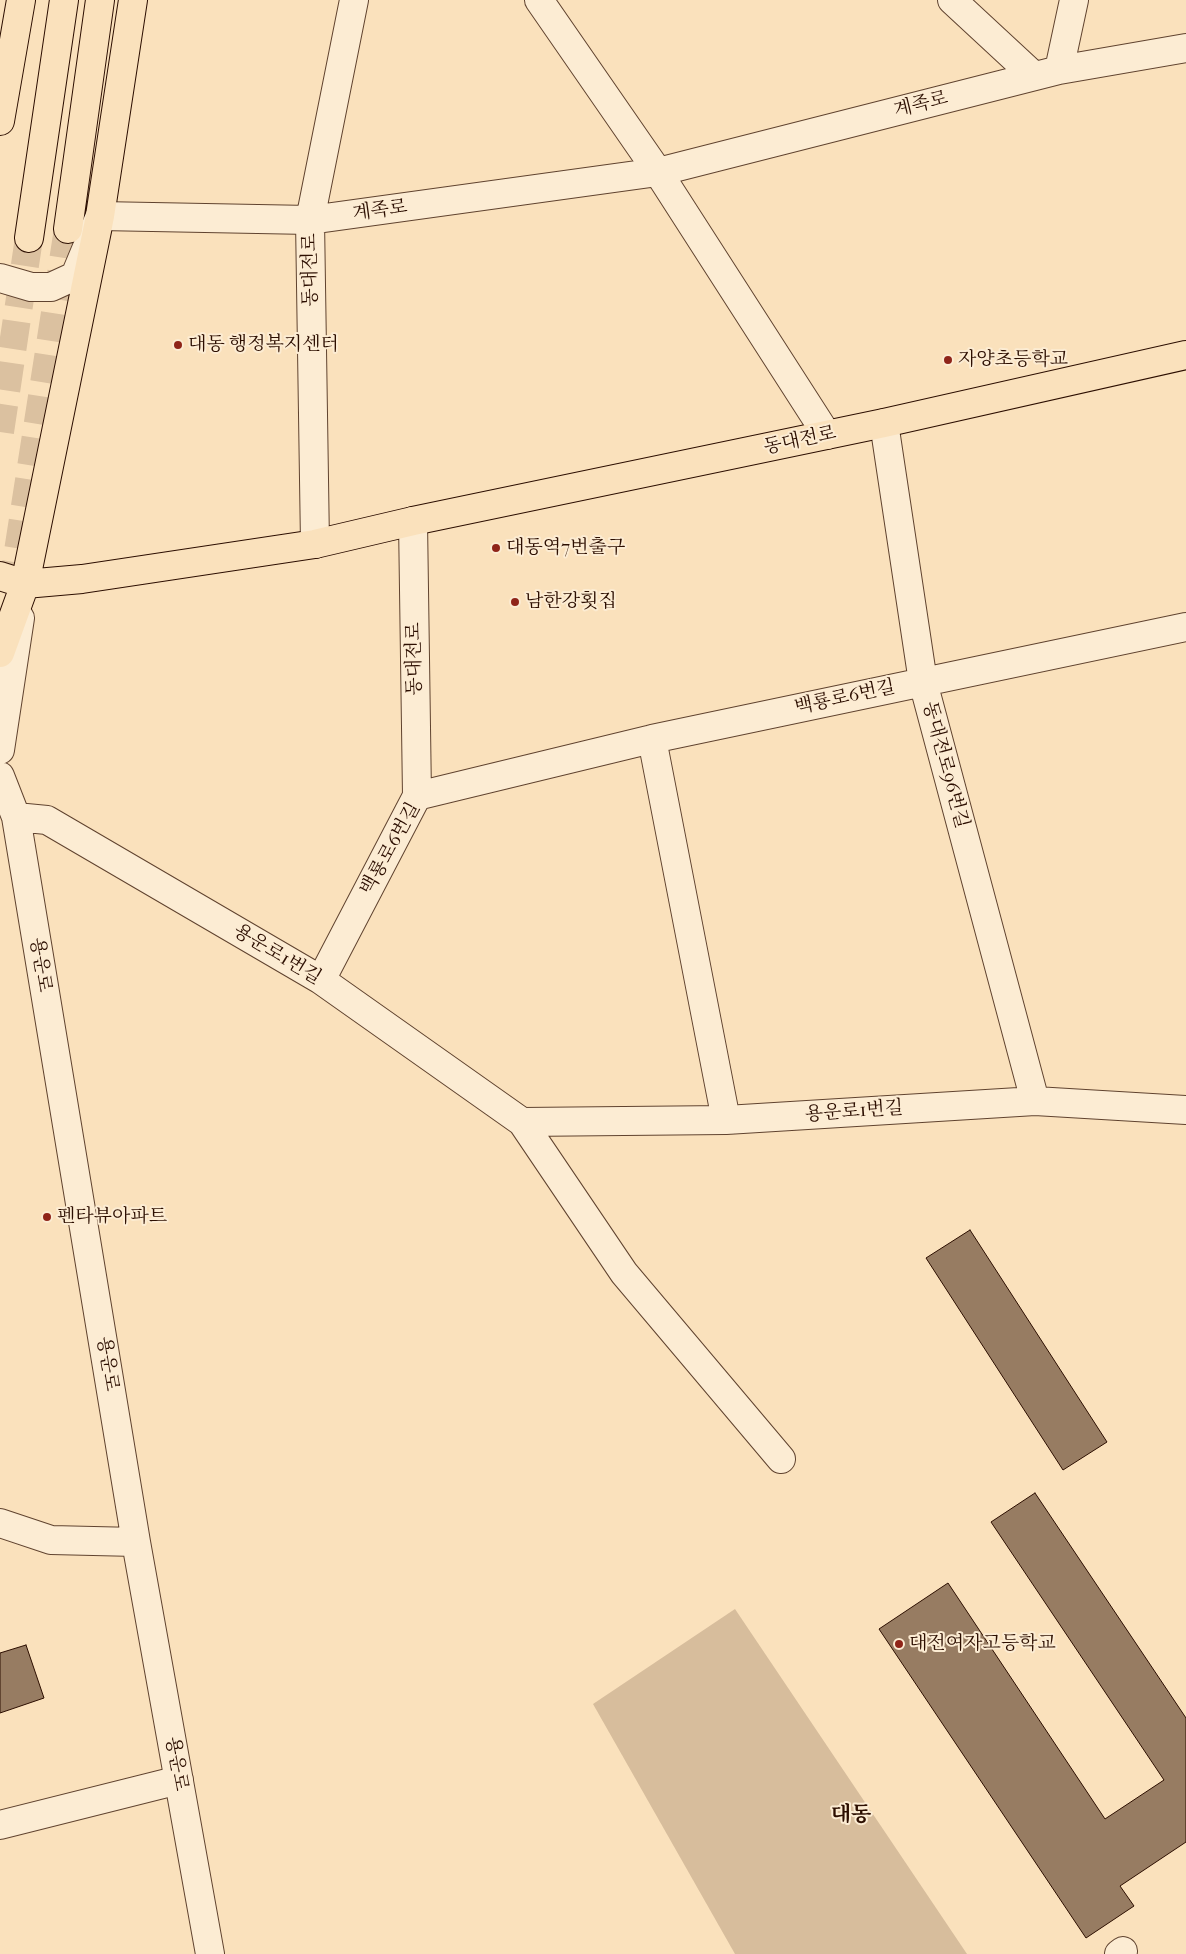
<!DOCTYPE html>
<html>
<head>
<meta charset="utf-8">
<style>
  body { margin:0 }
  canvas { display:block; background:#fae1bc }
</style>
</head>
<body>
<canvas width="1186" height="1954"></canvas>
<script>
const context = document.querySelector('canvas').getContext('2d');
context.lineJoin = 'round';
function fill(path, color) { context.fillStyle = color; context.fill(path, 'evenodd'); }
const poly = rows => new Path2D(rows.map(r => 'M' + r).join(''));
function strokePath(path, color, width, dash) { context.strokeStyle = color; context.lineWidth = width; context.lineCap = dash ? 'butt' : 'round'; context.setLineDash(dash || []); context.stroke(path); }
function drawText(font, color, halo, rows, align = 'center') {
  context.font = font + ' "IM FELL French Canon","Noto Serif KR",serif'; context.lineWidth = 4; context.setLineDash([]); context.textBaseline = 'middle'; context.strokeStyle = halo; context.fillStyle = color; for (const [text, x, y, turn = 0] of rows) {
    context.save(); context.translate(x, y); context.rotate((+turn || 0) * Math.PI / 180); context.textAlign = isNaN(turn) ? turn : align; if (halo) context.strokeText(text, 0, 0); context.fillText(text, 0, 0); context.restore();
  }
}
const green = poly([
  [735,1609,967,1954,735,1954,593,1704]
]);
const building = poly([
  [970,1230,1107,1442,1063,1470,926,1258,970,1230],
  [1035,1493,1186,1718,1186,1842,1120,1886,1134,1906,1086,1938,879,1629,948,1583,1105,1819,1164,1780,991,1522,1035,1493],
  [26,1645,44,1698,0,1713,0,1653,26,1645]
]);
const majorTunnel = poly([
  [0,432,29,238],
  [12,590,68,229]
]);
const minor = poly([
  [539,0,658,172,827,435],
  [952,0,1034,76],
  [1059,70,1074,0],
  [0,278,31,287,51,287,75,276,100,216,310,220,658,172,1059,70,1186,48],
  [884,423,923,682,1035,1101],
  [315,544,310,220,354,0],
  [652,739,726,1120],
  [0,750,20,618],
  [0,776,16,817,136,1542,210,1954],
  [417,796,652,739,1186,627],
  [16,817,47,820,321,980,522,1122,624,1273,781,1459],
  [321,980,417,796,413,521],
  [522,1122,726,1120,1035,1101,1186,1110],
  [0,1523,51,1540,136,1542],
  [0,1825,179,1780],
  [1119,1954,1123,1951]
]);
const major = poly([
  [0,121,21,0],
  [68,229,100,0],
  [29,238,64,0],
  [0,576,25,584,82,579,315,544,413,521,884,423,1186,355],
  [0,653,25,584,100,216,133,0]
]);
const markers = [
  [178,345,5,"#8f2418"],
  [948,360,5,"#8f2418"],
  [496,548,5,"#8f2418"],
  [515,602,5,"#8f2418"],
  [47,1217,5,"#8f2418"],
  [899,1644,5,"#8f2418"]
];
const streetNames = [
  ["계족로",921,105,-14],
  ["계족로",380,211,-8],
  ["동대전로",311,270,-91],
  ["동대전로",800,441,-12],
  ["동대전로",415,659,-91],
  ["백룡로6번길",845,698,-12],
  ["동대전로96번길",945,765,75],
  ["백룡로6번길",391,849,-61],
  ["용운로1번길",277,955,31],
  ["용운로",40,965,81],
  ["용운로1번길",854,1112,-4],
  ["용운로",107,1364,81],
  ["용운로",176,1764,80]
];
const poiNames = [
  ["대동 행정복지센터",188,345],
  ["자양초등학교",958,360],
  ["대동역7번출구",506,548],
  ["남한강횟집",525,602],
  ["펜타뷰아파트",57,1217],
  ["대전여자고등학교",909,1644]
];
const quarterNames = [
  ["대동",851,1816]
];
fill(green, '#d7bd9c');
fill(building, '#977c62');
strokePath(building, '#2c0e00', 1);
strokePath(majorTunnel, '#dbc1a0', 28, [28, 14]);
strokePath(minor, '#60432f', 30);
strokePath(major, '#2c0e00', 30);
strokePath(minor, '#fcecd3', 28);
strokePath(major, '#fae1bc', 28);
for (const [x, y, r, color] of markers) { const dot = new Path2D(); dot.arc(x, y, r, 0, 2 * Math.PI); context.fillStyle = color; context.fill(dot); strokePath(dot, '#fcecd3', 2); }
drawText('19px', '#2c0e00', '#fcecd3', streetNames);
drawText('19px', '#2c0e00', '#fcecd3', poiNames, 'left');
drawText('bold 21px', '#2c0e00', '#fcecd3', quarterNames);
</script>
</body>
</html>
